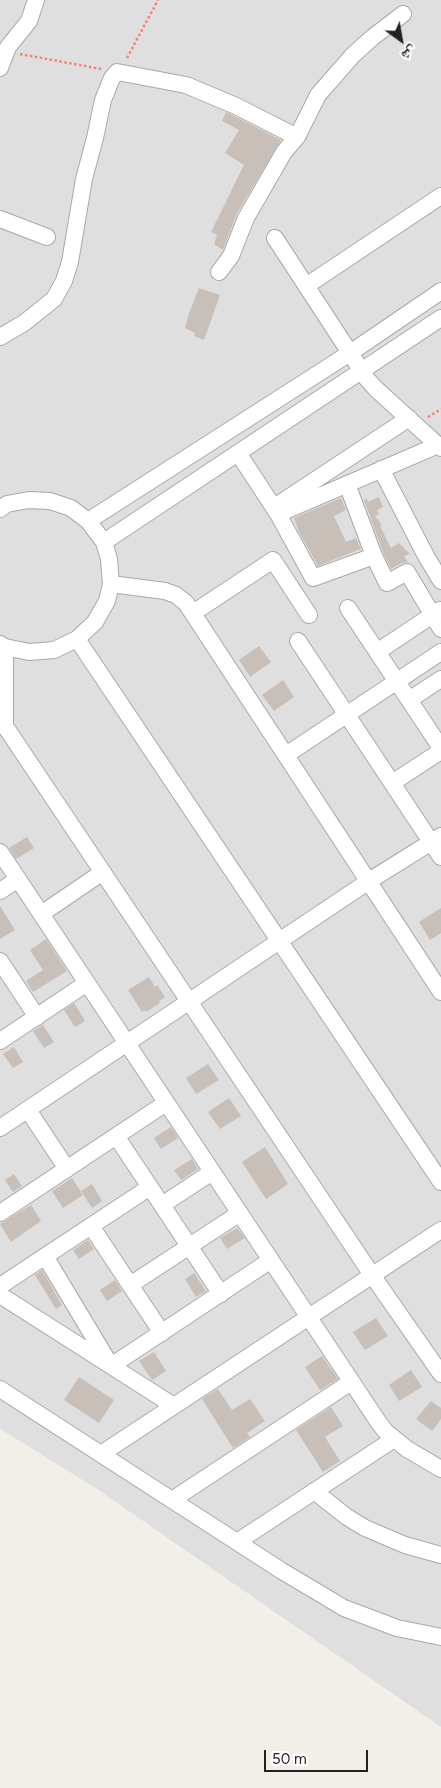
<!DOCTYPE html>
<html>
<head>
<meta charset="utf-8">
<style>
  body { margin:0 }
  #map { position:relative; width:441px; height:1788px; overflow:hidden; background:#f2efe9; font-family:Figtree,"Noto Naskh Arabic",sans-serif }
  canvas { display:block }
  .north { position:absolute; left:376px; top:15px; width:50px; height:50px; -webkit-text-stroke:4px #fff; paint-order:stroke; rotate:148deg; font-size:14px; font-weight:700; line-height:20px; text-align:center; color:#222 }
  .north::after { content:''; display:block; margin:auto; width:18px; height:22px; background:#222; clip-path:polygon(50% 0,100% 100%,50% 72%,0 100%) }
  .scale { position:absolute; left:264px; top:1750px; width:104px; height:22px; box-sizing:border-box; border:2px solid #222; border-top:0; padding-left:6px; font-size:15px; line-height:18px; white-space:nowrap; color:#222; -webkit-text-stroke:4px #fff; paint-order:stroke }
</style>
</head>
<body>
<div id="map">
<canvas width="441" height="1788"></canvas>
<div class="north">ش</div>
<div class="scale">50 m</div>
</div>
<script>
const context = document.querySelector('canvas').getContext('2d');
context.lineJoin = 'round';
function fill(path, color) { context.fillStyle = color; context.fill(path, 'evenodd'); }
const poly = rows => new Path2D(rows.map(r => 'M' + r).join(''));
function strokePath(path, color, width, dash) { context.strokeStyle = color; context.lineWidth = width; context.lineCap = dash ? 'butt' : 'round'; context.setLineDash(dash || []); context.stroke(path); }
const residential = poly([
  [0,0,441,0,441,1727,94,1487,0,1429]
]);
const building = poly([
  [226,112,281,140,237,213,223,250,214,244,217,235,211,232,244,165,225,153,239,130,222,121],
  [199,288,220,295,204,340,194,336,195,333,185,328,189,313],
  [379,497,383,507,377,510,379,514,375,516,382,525,380,526,391,548,399,543,410,554,404,556,408,562,402,563,391,569,383,552,364,500,367,499,368,502],
  [341,498,346,510,334,516,346,542,356,538,361,549,318,566,299,532,294,518],
  [259,646,271,662,250,677,239,660],
  [283,680,294,697,274,711,262,695],
  [27,837,34,848,16,859,9,848],
  [0,906,15,930,0,939],
  [441,908,441,933,430,940,419,922],
  [46,939,67,971,33,992,26,981,43,970,30,950],
  [149,977,155,987,157,985,165,997,159,1001,160,1003,146,1012,145,1010,142,1012,128,990],
  [74,1003,85,1021,75,1027,64,1010],
  [43,1025,54,1042,44,1048,33,1031],
  [14,1047,23,1062,13,1068,3,1054],
  [208,1064,219,1080,196,1094,186,1078],
  [229,1098,241,1116,220,1129,208,1112],
  [171,1127,178,1138,161,1149,154,1138],
  [265,1147,288,1184,266,1199,242,1162],
  [192,1159,198,1169,181,1180,174,1170],
  [14,1174,22,1186,13,1192,5,1180],
  [72,1178,83,1195,63,1208,52,1191],
  [92,1184,102,1201,92,1208,81,1191],
  [31,1205,41,1221,11,1242,0,1224],
  [237,1228,245,1238,227,1249,220,1238],
  [88,1240,94,1249,79,1259,73,1250],
  [42,1270,62,1305,56,1309,35,1275],
  [194,1273,206,1291,196,1297,185,1279],
  [115,1280,122,1291,107,1301,100,1290],
  [376,1318,388,1336,365,1350,353,1332],
  [154,1352,166,1371,152,1380,139,1361],
  [322,1356,338,1379,320,1390,305,1367],
  [411,1370,422,1387,399,1401,389,1385],
  [79,1377,114,1400,99,1423,64,1400],
  [218,1389,232,1410,250,1399,265,1421,247,1433,250,1437,233,1448,202,1399],
  [431,1401,441,1408,441,1419,432,1431,416,1419],
  [331,1407,343,1426,325,1437,340,1461,323,1472,296,1430]
]);
const path = poly([
  [20,54,101,69],
  [127,58,158,0],
  [428,417,441,409]
]);
const minor = poly([
  [0,68,8,47,29,21,36,0],
  [0,219,47,237],
  [275,238,367,379,376,389,441,448],
  [219,272,231,256,246,218,284,152,297,137,318,95,353,55,373,37,403,14],
  [306,286,441,196],
  [0,337,24,323,54,299,64,281,70,262,84,179,95,138,103,100,112,78,117,72,186,85,236,106,297,137],
  [238,453,278,514,313,578,374,556],
  [381,469,426,556,441,581],
  [347,484,374,556,387,583,407,572,441,629],
  [276,506,409,418],
  [0,509,7,504,29,500,50,501,71,508,88,521,104,542,109,559,111,584,107,601,95,622,77,639,54,650,29,652,5,647,0,644],
  [278,514,438,445],
  [88,521,350,353,441,291],
  [104,542,441,318],
  [111,584,165,591,176,595,186,603,441,992],
  [348,608,441,748],
  [193,613,273,560,309,615],
  [77,639,441,1182],
  [298,641,441,857],
  [5,647,5,726,372,1275,441,1374],
  [377,652,440,610],
  [409,700,441,679],
  [286,755,441,652],
  [392,783,441,751],
  [0,852,379,1423,386,1432,407,1449,441,1469],
  [0,891,18,879],
  [41,914,103,872],
  [0,961,37,1017],
  [0,1041,87,983],
  [28,1110,67,1169],
  [0,1128,369,881,441,836],
  [116,1136,221,1294],
  [162,1205,212,1172],
  [0,1213,166,1103],
  [91,1226,162,1333],
  [45,1256,111,1366,271,1260],
  [130,1285,240,1213],
  [0,1286,150,1187],
  [0,1295,174,1406],
  [0,1389,282,1571,344,1608,397,1628,441,1637],
  [101,1454,441,1230],
  [314,1491,347,1517,365,1528,405,1545,441,1555],
  [172,1500,351,1382],
  [237,1542,394,1439]
]);
fill(residential, '#e0dfdf');
fill(building, '#c7bfb8');
strokePath(minor, '#a9a9a9', 18);
strokePath(path, '#fa8072', 2.5, [2.5, 2.5]);
strokePath(minor, '#fff', 16);
</script>
</body>
</html>
